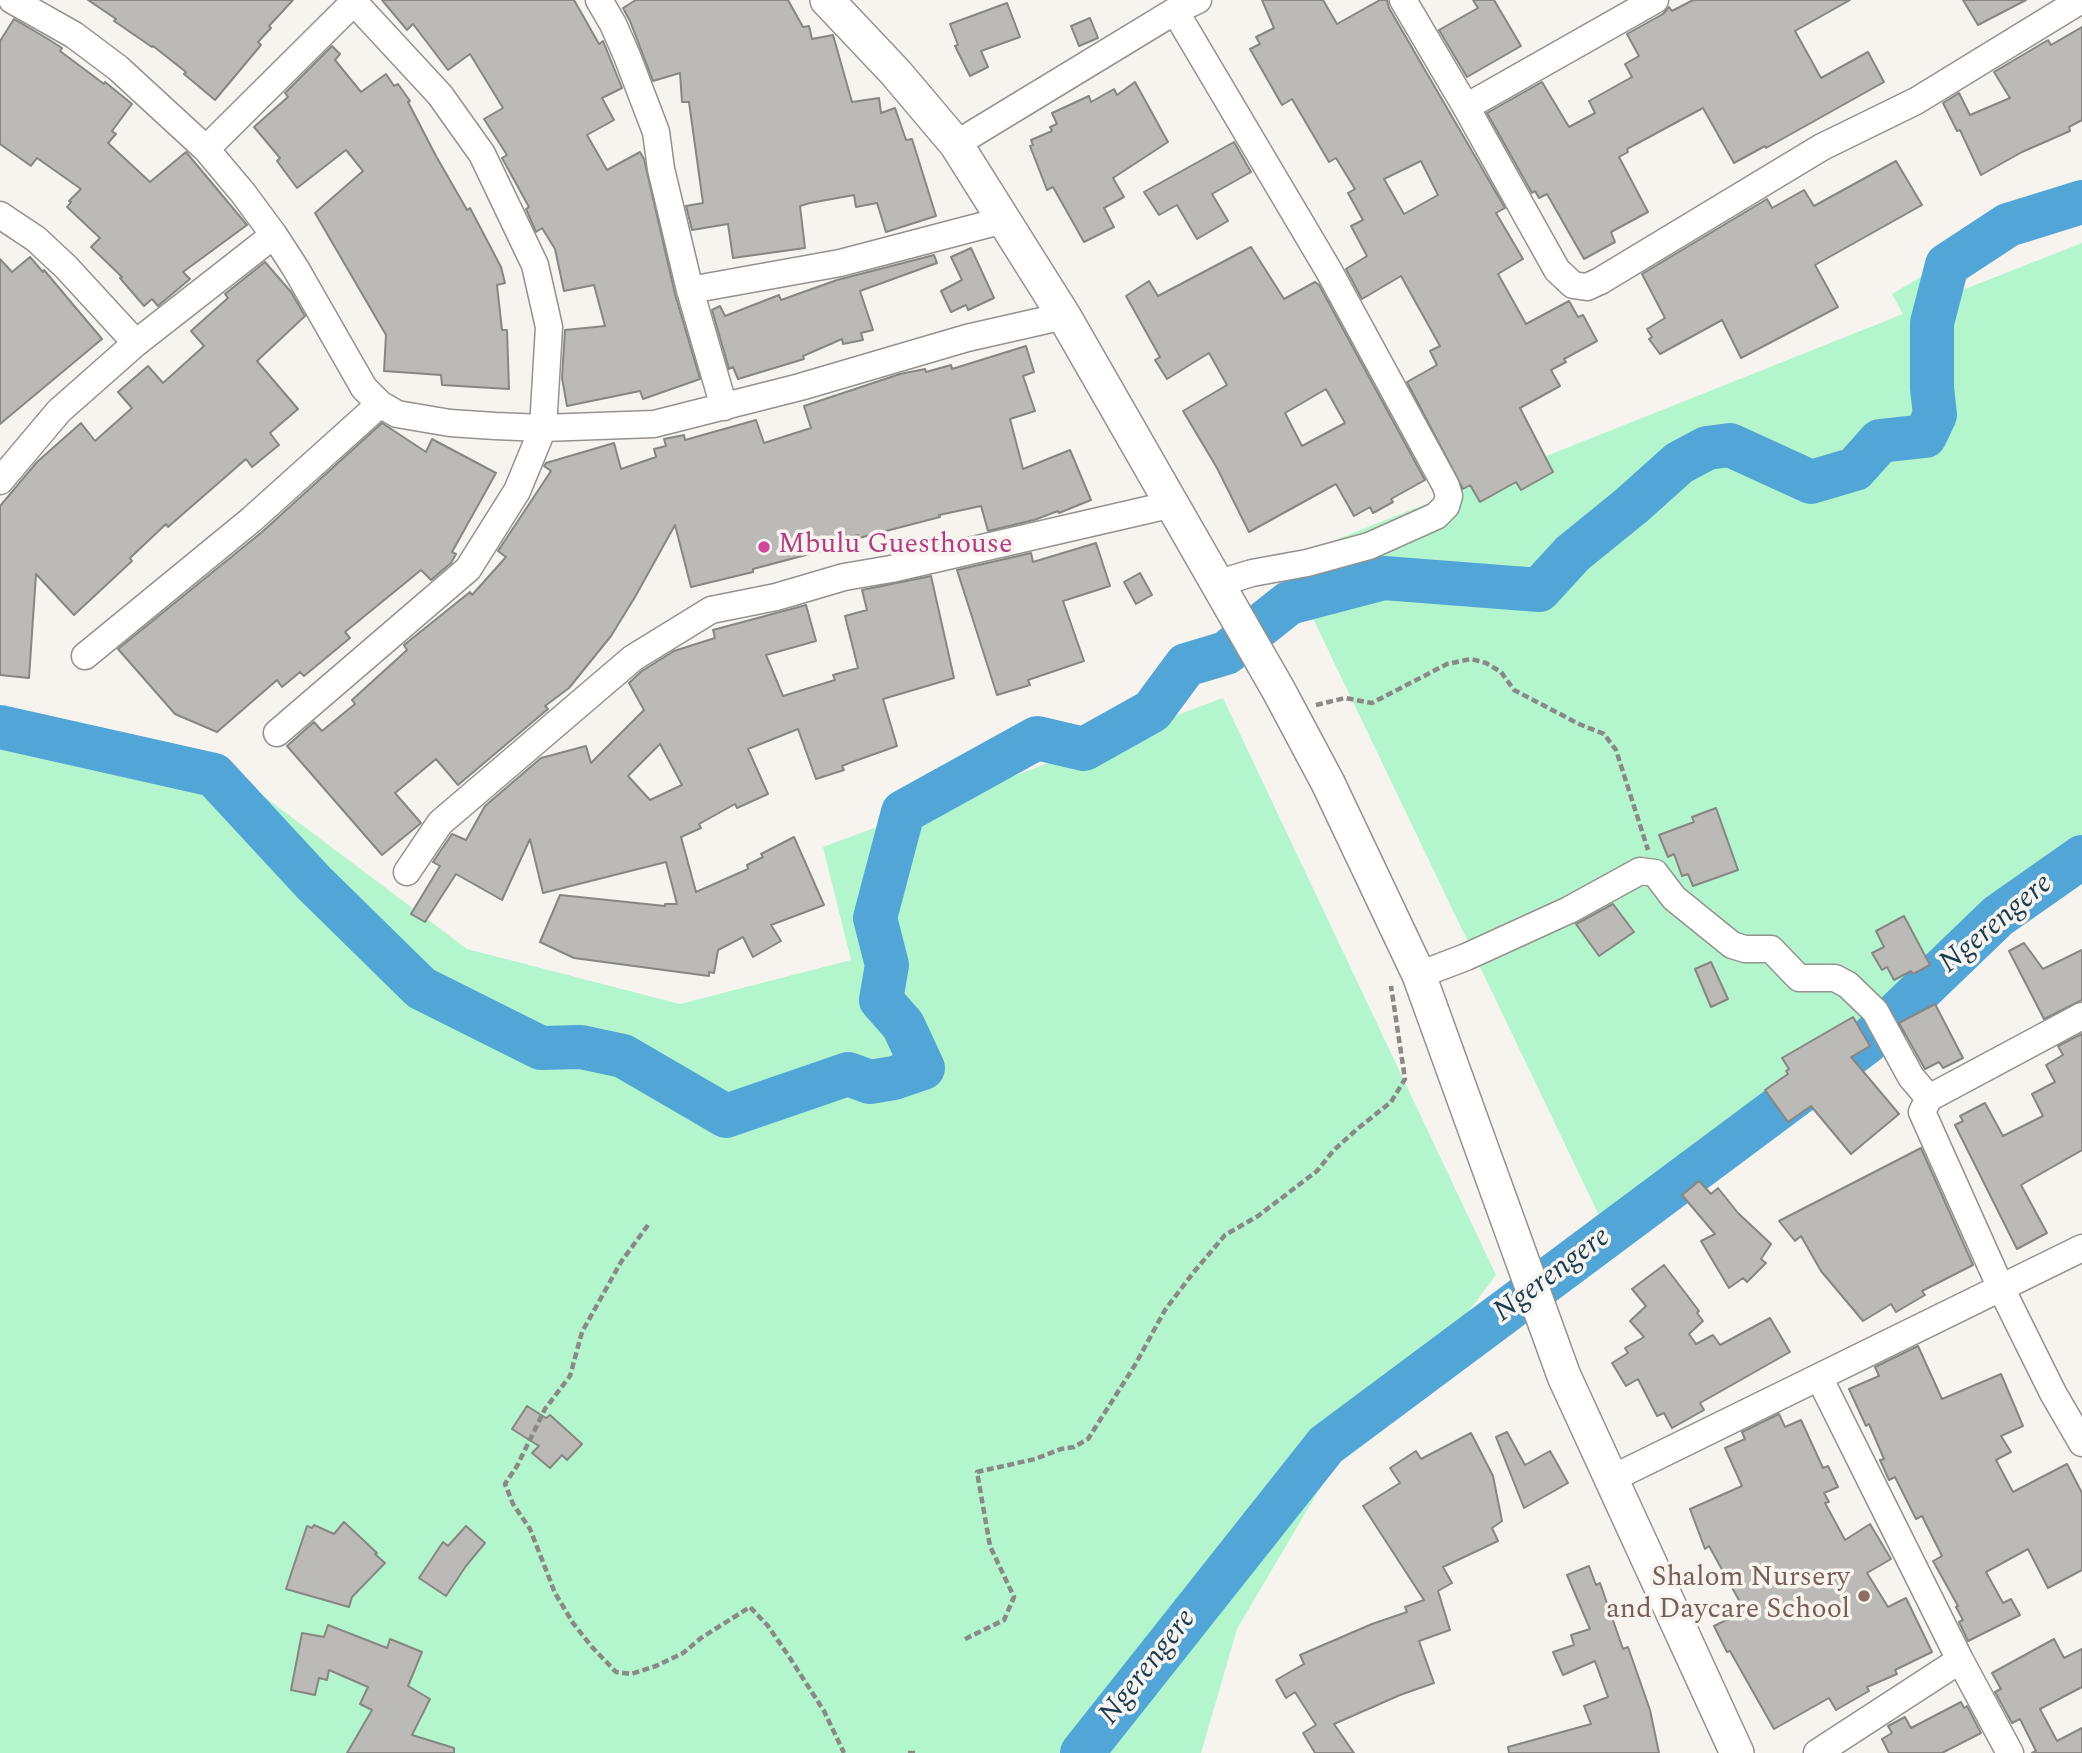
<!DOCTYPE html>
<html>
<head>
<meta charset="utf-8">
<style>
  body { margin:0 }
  canvas { display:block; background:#f7f4f0 }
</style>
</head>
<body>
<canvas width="2082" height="1753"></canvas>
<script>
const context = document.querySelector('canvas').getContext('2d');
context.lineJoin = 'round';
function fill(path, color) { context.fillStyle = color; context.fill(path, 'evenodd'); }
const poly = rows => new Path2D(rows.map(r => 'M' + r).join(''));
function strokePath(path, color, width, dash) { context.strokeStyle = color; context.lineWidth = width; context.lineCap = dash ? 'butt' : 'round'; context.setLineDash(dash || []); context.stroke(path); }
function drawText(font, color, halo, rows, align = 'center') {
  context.font = font + ' Spectral,serif'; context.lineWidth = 7; context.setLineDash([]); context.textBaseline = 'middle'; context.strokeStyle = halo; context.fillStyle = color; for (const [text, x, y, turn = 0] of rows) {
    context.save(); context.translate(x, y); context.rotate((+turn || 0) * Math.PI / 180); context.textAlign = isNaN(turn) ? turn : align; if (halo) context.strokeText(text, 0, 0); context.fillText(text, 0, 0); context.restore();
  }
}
const green = poly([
  [2082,243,2082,872,1925,988,1776,1088,1606,1230,1285,560,1903,314,1892,294,1927,273,1942,298],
  [1223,698,1496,1275,1459,1324,1359,1422,1237,1629,1201,1753,0,1753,0,722,222,765,467,949,680,1004,851,960,823,847]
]);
const river = poly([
  [0,727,214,775,313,882,421,988,541,1048,581,1047,623,1056,726,1116,848,1074,870,1082,894,1078,923,1068,903,1025,881,1000,887,965,875,918,903,812,1037,738,1084,749,1152,711,1186,665,1226,653,1289,603,1384,578,1539,590,1573,553,1631,506,1679,463,1707,448,1730,445,1811,482,1855,469,1880,441,1925,436,1935,415,1932,388,1932,323,1947,265,2008,225,2082,202],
  [1082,1753,1326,1445,1867,1042,1998,916,2082,857]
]);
const building = poly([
  [88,0,293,0,269,26,271,28,258,42,261,45,215,100,184,74,186,72,153,46,152,47,114,21,116,19,88,0],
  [382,0,574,0,599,44,603,41,622,88,602,98,614,120,587,135,607,170,640,152,644,159,675,294,700,379,643,399,640,391,567,406,562,378,565,330,605,326,594,285,564,291,555,249,542,228,536,232,526,209,529,207,502,158,507,155,484,119,503,108,470,54,448,70,413,24,407,30,382,0],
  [636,0,788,0,803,27,809,26,812,39,833,35,852,102,879,98,881,113,895,108,906,140,912,139,936,216,886,232,877,203,856,207,854,195,810,203,800,206,805,248,733,258,728,224,692,230,686,206,703,203,689,102,682,102,680,73,653,81,630,21,623,8,636,0],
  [1262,0,1323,0,1337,24,1380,0,1387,0,1389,8,1505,208,1496,213,1523,259,1498,274,1526,324,1569,301,1578,317,1583,315,1597,341,1564,359,1566,362,1551,370,1560,386,1520,408,1553,472,1521,490,1516,482,1480,502,1470,485,1463,489,1407,382,1437,365,1430,351,1440,346,1401,276,1362,299,1346,269,1367,256,1351,226,1363,220,1348,193,1355,189,1336,158,1329,162,1292,99,1282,105,1250,49,1260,44,1256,37,1274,28,1262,0],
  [1421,161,1438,195,1404,214,1384,179,1421,161],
  [1473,0,1494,0,1521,46,1467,77,1439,30,1478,8,1473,0],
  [1693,0,1850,0,1795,31,1821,78,1868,52,1884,82,1766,148,1765,146,1734,163,1703,108,1627,149,1628,152,1619,157,1648,212,1611,232,1615,242,1584,259,1547,194,1539,198,1535,191,1532,193,1487,113,1542,82,1569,127,1595,113,1589,101,1632,77,1625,64,1639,56,1627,34,1663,14,1669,7,1672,11,1693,0],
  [1963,0,2026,0,1978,25,1963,0],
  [1007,3,1020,37,981,51,988,67,970,76,955,46,958,45,950,24,1007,3],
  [1090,18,1098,38,1079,46,1071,26,1090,18],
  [14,19,48,39,62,48,60,51,104,84,105,82,132,104,112,131,116,134,108,143,150,182,186,152,247,225,183,272,190,279,158,306,152,299,144,306,120,278,122,277,91,247,100,238,67,207,71,202,69,201,81,189,37,158,31,166,0,144,0,41,14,19],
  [2082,27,2082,120,2069,127,2070,131,2022,152,1981,175,1960,130,1957,131,1943,103,1959,93,1970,115,2010,98,1994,72,2048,40,2051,45,2082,27],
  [332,46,340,54,335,60,361,92,386,74,394,86,398,84,410,101,408,102,436,156,467,210,470,208,501,267,505,283,497,285,502,330,507,330,509,389,442,385,441,375,384,371,386,335,315,213,363,171,346,150,297,188,277,161,280,158,254,127,288,97,285,93,332,46],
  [1135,82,1168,142,1113,178,1124,197,1104,208,1114,227,1084,242,1053,187,1047,190,1030,146,1033,145,1031,140,1052,131,1050,127,1057,124,1052,113,1089,96,1091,102,1114,89,1117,95,1135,82],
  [1234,142,1251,172,1212,194,1228,221,1197,239,1177,205,1159,215,1144,192,1234,142],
  [1896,161,1922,205,1815,265,1838,307,1741,358,1722,320,1660,354,1649,339,1652,337,1647,329,1665,318,1642,274,1767,199,1772,208,1804,190,1814,206,1896,161],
  [1251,247,1284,299,1315,282,1319,285,1425,480,1391,499,1393,502,1373,513,1370,507,1354,516,1336,484,1249,532,1217,468,1183,411,1227,385,1209,353,1167,379,1155,360,1160,357,1126,296,1149,281,1158,296,1251,247],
  [1326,389,1345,423,1302,446,1285,413,1326,389],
  [971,248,994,298,968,310,966,305,951,312,941,291,962,280,951,257,971,248],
  [934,255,937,263,860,291,873,330,861,333,863,340,843,344,842,339,803,356,804,359,738,379,733,367,729,369,712,310,720,306,725,316,779,295,781,300,837,280,934,255],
  [30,257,43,272,44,270,102,339,0,424,0,259,12,272,30,257],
  [265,262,291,292,305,316,257,361,298,409,270,433,279,445,252,467,246,459,168,527,166,524,130,558,132,561,74,615,36,574,29,678,0,675,0,506,37,462,81,423,95,441,132,408,118,392,148,366,163,383,204,346,191,331,228,298,225,294,265,262],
  [1026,346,1034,372,1023,376,1035,411,1010,419,1023,469,1070,450,1091,500,1059,513,1058,511,1034,520,988,531,981,506,939,515,940,517,859,538,858,535,820,545,821,551,753,569,753,572,691,587,675,525,635,597,611,636,569,688,545,706,548,709,458,785,436,759,395,793,421,823,382,855,287,746,314,722,322,731,355,704,352,700,407,650,404,645,470,592,472,595,506,557,498,551,551,471,544,466,546,463,614,443,621,469,656,457,654,449,666,446,664,439,684,435,685,440,756,420,764,443,811,428,804,406,900,374,925,369,926,372,951,365,952,369,1026,346],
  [382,423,426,452,432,439,496,473,452,552,456,554,451,563,431,580,421,570,345,632,350,638,304,676,300,672,282,687,277,680,217,732,175,714,118,649,262,532,382,423],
  [1096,543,1110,586,1063,601,1084,661,1028,680,1030,685,997,695,957,570,1031,553,1033,562,1096,543],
  [1140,573,1152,595,1136,604,1124,582,1140,573],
  [931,576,954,678,883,699,897,746,852,762,842,766,844,770,816,779,798,729,748,749,768,794,737,808,735,804,699,824,701,828,681,837,696,892,748,869,747,865,763,857,761,854,794,837,824,905,771,925,781,941,753,957,743,937,718,950,714,973,709,972,709,976,574,958,540,942,560,895,665,906,665,904,677,904,666,862,543,893,530,839,502,900,456,874,425,922,411,914,440,866,433,862,452,834,466,840,485,806,541,758,586,746,591,763,644,710,629,683,642,671,674,651,715,638,713,630,806,605,816,641,766,655,783,696,835,680,833,675,858,668,845,616,867,610,862,590,931,576],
  [660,744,682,785,650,800,628,776,660,744],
  [1716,808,1738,870,1693,886,1688,874,1682,876,1674,854,1668,857,1659,835,1694,822,1692,817,1716,808],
  [1613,904,1634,932,1599,956,1576,924,1613,904],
  [1904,916,1930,965,1913,974,1911,971,1894,980,1887,967,1882,970,1872,953,1884,947,1876,931,1904,916],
  [2024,943,2043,969,2082,950,2082,1000,2044,1019,2009,951,2024,943],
  [1711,962,1728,999,1711,1007,1695,969,1711,962],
  [1935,1004,1963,1058,1943,1068,1939,1062,1925,1069,1899,1023,1935,1004],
  [1853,1017,1870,1046,1851,1057,1899,1114,1851,1154,1811,1106,1788,1122,1765,1090,1788,1074,1786,1071,1789,1069,1782,1058,1853,1017],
  [2082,1034,2082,1150,2021,1185,2047,1233,2017,1249,1955,1125,1963,1121,1960,1116,1985,1103,2003,1136,2043,1116,2032,1094,2055,1082,2046,1065,2063,1055,2058,1046,2082,1034],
  [1921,1148,1973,1265,1922,1291,1925,1295,1896,1312,1891,1304,1863,1321,1821,1271,1801,1236,1795,1241,1779,1221,1921,1148],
  [1699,1181,1711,1194,1718,1188,1738,1213,1771,1244,1761,1259,1766,1263,1747,1282,1743,1278,1729,1288,1701,1241,1715,1234,1682,1195,1699,1181],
  [1664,1265,1699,1311,1697,1313,1703,1321,1689,1334,1696,1344,1713,1335,1720,1345,1770,1318,1790,1352,1700,1403,1704,1410,1672,1428,1664,1413,1657,1416,1638,1379,1626,1386,1612,1363,1628,1353,1625,1348,1644,1337,1630,1321,1646,1306,1632,1289,1664,1265],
  [1918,1346,1942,1399,2001,1374,2023,1426,2001,1436,2011,1452,1996,1460,2013,1492,2067,1464,2082,1493,2082,1570,2048,1588,2028,1549,1986,1572,2003,1603,2011,1599,2020,1615,1968,1641,1959,1622,1963,1620,1956,1607,1958,1606,1933,1561,1942,1556,1922,1516,1916,1519,1895,1477,1889,1480,1880,1460,1884,1459,1869,1424,1866,1426,1849,1389,1879,1376,1875,1367,1918,1346],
  [527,1406,546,1418,550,1415,582,1444,567,1460,562,1455,550,1468,532,1453,539,1446,512,1429,527,1406],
  [1779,1414,1785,1427,1801,1420,1823,1468,1828,1466,1838,1487,1824,1493,1829,1502,1825,1503,1845,1540,1870,1524,1891,1559,1867,1573,1888,1607,1906,1598,1932,1652,1895,1670,1897,1674,1867,1687,1869,1691,1836,1710,1829,1698,1774,1729,1730,1651,1727,1652,1714,1626,1745,1611,1709,1546,1705,1549,1690,1509,1742,1486,1725,1448,1745,1439,1742,1432,1779,1414],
  [1507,1432,1525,1465,1550,1451,1568,1483,1524,1508,1496,1437,1507,1432],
  [1471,1433,1493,1476,1502,1521,1492,1528,1498,1541,1443,1567,1452,1583,1438,1591,1450,1630,1419,1641,1434,1683,1400,1695,1334,1724,1354,1753,1315,1753,1303,1733,1316,1725,1295,1692,1286,1698,1276,1680,1304,1664,1300,1655,1372,1624,1407,1612,1405,1607,1424,1600,1363,1506,1400,1483,1390,1468,1416,1451,1421,1459,1471,1433],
  [344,1522,377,1553,375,1554,385,1563,352,1597,349,1607,286,1589,307,1526,312,1528,314,1525,334,1534,344,1522],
  [466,1526,485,1543,466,1566,446,1596,419,1578,443,1542,448,1546,466,1526],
  [1589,1566,1596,1585,1600,1583,1623,1649,1628,1647,1650,1710,1659,1753,1509,1753,1508,1747,1591,1724,1584,1706,1608,1697,1595,1661,1563,1675,1553,1652,1574,1645,1571,1635,1590,1629,1567,1575,1589,1566],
  [328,1625,387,1648,390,1639,422,1652,408,1686,430,1699,412,1735,454,1748,454,1753,347,1753,372,1710,360,1704,368,1687,329,1670,327,1680,319,1678,315,1695,291,1690,302,1633,324,1637,328,1625],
  [2054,1639,2064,1658,2082,1649,2082,1687,2040,1709,2057,1741,2082,1728,2082,1753,2032,1753,2036,1751,2020,1719,2012,1723,1995,1692,2001,1689,1992,1673,2054,1639],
  [1961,1702,1964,1708,1967,1706,1981,1733,1942,1753,1889,1753,1882,1739,1892,1733,1888,1726,1905,1717,1911,1728,1961,1702]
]);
const path = poly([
  [1316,705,1345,698,1372,703,1447,664,1471,659,1486,663,1501,672,1514,690,1579,724,1604,734,1616,750,1648,850],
  [648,1225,621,1262,582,1332,570,1376,545,1409,517,1466,505,1484,513,1504,530,1529,555,1593,573,1623,592,1647,616,1672,631,1674,656,1666,683,1653,701,1638,750,1607,768,1626,788,1655,824,1711,844,1753],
  [965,1639,1004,1620,1014,1597,990,1546,977,1472,1035,1459,1061,1449,1074,1447,1088,1439,1135,1365,1165,1310,1193,1273,1225,1235,1258,1216,1317,1171,1333,1151,1356,1130,1391,1102,1405,1079,1391,986],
  [908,1753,915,1753]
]);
const minor = poly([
  [12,0,74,35,118,68,206,149,243,193,274,235,296,269,364,388,380,404,397,414,450,423,495,426,543,428,654,424,800,387,967,338,1064,316],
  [599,0,613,24,627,56,656,132,661,169,690,290,724,407],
  [1403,0,1466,107,1557,270,1573,285,1587,287,1600,281,1822,147,1916,101,2081,0],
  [1175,11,1329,271,1446,486,1449,496,1446,506,1436,516,1369,546,1307,563,1252,573,1216,584],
  [1466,107,1655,0],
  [956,144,1175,11,1198,0],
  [206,149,354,2],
  [0,215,36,239,66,267,136,343],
  [690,290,840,263,1004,220],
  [0,481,59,411,136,343,274,235],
  [85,656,251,520,380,404],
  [277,733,468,569,517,491,543,428,549,327,535,265,482,154,440,95,352,0],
  [407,872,440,823,633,658,711,610,776,597,844,577,891,569,1173,504],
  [1419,975,1466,957,1569,910,1640,871,1655,873,1674,898,1732,945,1745,949,1771,949,1799,978,1835,978,1848,985,1875,1011,1911,1077,1929,1098],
  [2082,1016,1929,1098,1922,1112,2000,1286,2053,1393,2082,1443],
  [1819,1377,1960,1660,2010,1753],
  [1613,1478,2082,1248],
  [1817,1753,1960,1660]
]);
const tertiary = poly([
  [827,0,896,73,956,144,1064,316,1279,691,1328,783,1419,975,1564,1376,1737,1753]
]);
const markers = [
  [764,547,7,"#d1479c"],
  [1864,1596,7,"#8d6e63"]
];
const hotelNames = [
  ["Mbulu Guesthouse",778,547]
];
const educationNames = [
  ["Shalom Nursery",1850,1580],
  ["and Daycare School",1850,1612]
];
const waterNames = [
  ["Ngerengere",1997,925,-40],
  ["Ngerengere",1553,1276,-37],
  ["Ngerengere",1149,1668,-52]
];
fill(green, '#b3f6ce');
strokePath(river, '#52a6d7', 44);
fill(building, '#bcbab6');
strokePath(building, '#888682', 2);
strokePath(minor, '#94928e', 29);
strokePath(tertiary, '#94928e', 36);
strokePath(path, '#8b8986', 4.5, [7, 3.5]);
strokePath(minor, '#fff', 26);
strokePath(tertiary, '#fff', 33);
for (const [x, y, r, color] of markers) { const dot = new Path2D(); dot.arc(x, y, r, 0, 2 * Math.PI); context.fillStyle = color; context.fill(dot); strokePath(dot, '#f7f4f0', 2.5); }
drawText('28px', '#b23c85', '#f7f4f0', hotelNames, 'left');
drawText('28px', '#785e54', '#f7f4f0', educationNames, 'right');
drawText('italic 30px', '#183c51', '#f7f4f0', waterNames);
</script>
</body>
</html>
